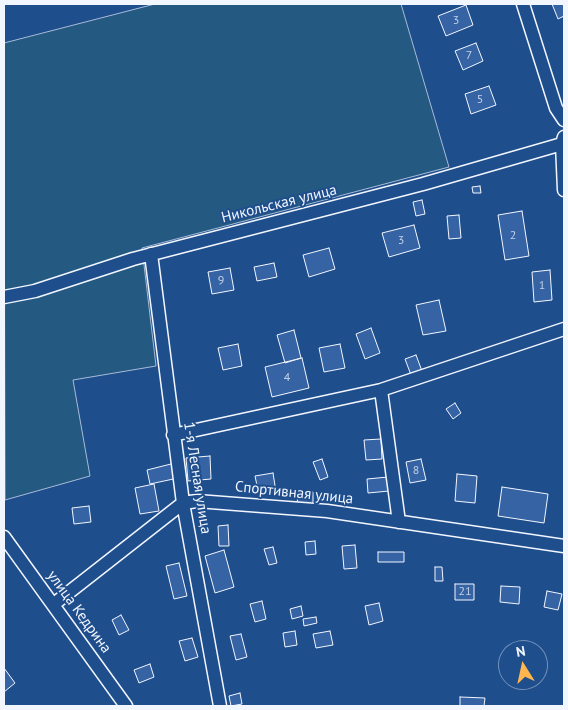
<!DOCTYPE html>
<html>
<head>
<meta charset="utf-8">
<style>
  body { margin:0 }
  #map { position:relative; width:568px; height:710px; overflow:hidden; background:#1f4e8c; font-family:"PT Sans",sans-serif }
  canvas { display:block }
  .frame { position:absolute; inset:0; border:5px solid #f2f6ff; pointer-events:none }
  .north { position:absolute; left:498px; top:640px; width:50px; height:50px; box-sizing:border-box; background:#1f4e8c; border:1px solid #7391ba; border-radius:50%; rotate:350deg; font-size:14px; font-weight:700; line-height:20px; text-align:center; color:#f2f6ff }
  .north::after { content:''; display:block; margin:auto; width:18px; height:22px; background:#ffb74d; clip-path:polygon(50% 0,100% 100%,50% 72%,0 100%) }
</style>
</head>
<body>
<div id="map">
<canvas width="568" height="710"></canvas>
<div class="frame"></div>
<div class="north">N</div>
</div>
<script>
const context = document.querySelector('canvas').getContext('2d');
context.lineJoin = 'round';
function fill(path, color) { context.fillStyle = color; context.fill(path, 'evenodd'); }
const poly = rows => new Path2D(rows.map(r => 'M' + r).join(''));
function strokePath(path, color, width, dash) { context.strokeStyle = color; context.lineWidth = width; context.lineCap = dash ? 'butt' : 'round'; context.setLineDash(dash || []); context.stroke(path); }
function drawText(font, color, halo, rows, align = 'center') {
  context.font = font + ' "PT Sans",sans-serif'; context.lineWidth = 4; context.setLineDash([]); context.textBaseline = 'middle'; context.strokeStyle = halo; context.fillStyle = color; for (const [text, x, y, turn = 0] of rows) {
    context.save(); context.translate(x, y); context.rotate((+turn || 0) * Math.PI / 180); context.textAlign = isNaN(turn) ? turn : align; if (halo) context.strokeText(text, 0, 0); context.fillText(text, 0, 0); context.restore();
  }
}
const green = poly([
  [155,4,401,4,449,167,142,248,156,366,73,380,90,476,5,500,4,43,155,4]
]);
const building = poly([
  [552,4,564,4,564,16,558,19,552,4],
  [466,5,473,25,446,36,438,16,466,5],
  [476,43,483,61,463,70,455,51,476,43],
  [489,86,496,105,471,114,465,94,489,86],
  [480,186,481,193,473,193,472,187,480,186],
  [422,200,425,214,416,216,413,202,422,200],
  [522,211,529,256,505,260,498,215,522,211],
  [459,215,461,238,449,239,447,216,459,215],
  [414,225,420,248,389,257,382,233,414,225],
  [329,248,335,269,309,277,303,255,329,248],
  [274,263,277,277,257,281,254,267,274,263],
  [230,268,234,290,212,294,208,272,230,268],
  [550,270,552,300,534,302,532,272,550,270],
  [439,300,446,331,423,335,416,305,439,300],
  [371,328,380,353,365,359,356,334,371,328],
  [294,330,301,358,285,363,277,335,294,330],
  [238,344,242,366,223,370,218,348,238,344],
  [340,344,345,368,324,372,319,348,340,344],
  [416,355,422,371,411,375,405,359,416,355],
  [302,358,309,388,272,397,265,367,302,358],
  [455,403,461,413,453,419,446,409,455,403],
  [381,439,382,459,366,460,364,440,381,439],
  [210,456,211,479,188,481,186,458,210,456],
  [322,459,328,477,320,480,313,462,322,459],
  [421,459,426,480,410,483,406,462,421,459],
  [175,463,178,478,150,484,147,470,175,463],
  [273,473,276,492,259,495,255,476,273,473],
  [457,474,477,476,475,503,455,501,457,474],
  [388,477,389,491,368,493,367,479,388,477],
  [154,484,159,511,140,514,135,488,154,484],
  [502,487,548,494,544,523,498,516,502,487],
  [298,492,313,492,313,506,297,505,298,492],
  [89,506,91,522,74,524,72,508,89,506],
  [228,525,229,546,219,546,218,526,228,525],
  [315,541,316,554,306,555,305,542,315,541],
  [355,545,357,568,344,569,342,546,355,545],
  [273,547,277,563,269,565,264,549,273,547],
  [224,550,234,587,215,593,205,556,224,550],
  [378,552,404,552,404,562,378,562,378,552],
  [179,563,187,596,174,599,166,566,179,563],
  [435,567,442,567,443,581,435,581,435,567],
  [455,584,474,584,474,600,455,600,455,584],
  [501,586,520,587,519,604,500,602,501,586],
  [547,591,562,594,558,610,544,607,547,591],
  [262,601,266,619,255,622,250,604,262,601],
  [379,603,383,621,369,625,365,606,379,603],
  [301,606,303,616,292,619,290,609,301,606],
  [121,615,129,630,119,635,112,620,121,615],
  [316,617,317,623,304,626,303,619,316,617],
  [295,631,297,645,285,647,283,633,295,631],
  [330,631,333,645,316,648,313,634,330,631],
  [241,634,247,657,236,660,230,636,241,634],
  [192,638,198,657,185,661,179,641,192,638],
  [150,664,154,677,139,683,134,670,150,664],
  [4,668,15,683,4,692,4,668],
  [240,693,242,704,231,706,229,696,240,693],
  [460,697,485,698,484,706,460,706,460,697]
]);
const minor = poly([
  [523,4,556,108,564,120],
  [564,137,562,144,564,190],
  [151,254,183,503,220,706],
  [4,297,35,291,133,259,423,184,562,144],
  [381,390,399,522],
  [173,435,381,390,564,329],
  [4,537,126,706],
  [54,604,183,503,197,501,327,511,564,546]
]);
const numberNames = [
  ["3",456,21],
  ["7",469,56],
  ["5",480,100],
  ["2",513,236],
  ["3",401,241],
  ["9",221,281],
  ["1",542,286],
  ["4",287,378],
  ["8",416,471],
  ["21",465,592]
];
const streetNames = [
  ["Никольская улица",279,204,-14],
  ["1-я Лесная улица",197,478,81],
  ["Спортивная улица",294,493,6],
  ["улица Кедрина",79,612,54]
];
fill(green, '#245a82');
strokePath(green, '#a8bbd7', 1);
fill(building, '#3563a3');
strokePath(building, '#f2f6ff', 1);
strokePath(minor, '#f2f6ff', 15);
strokePath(minor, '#1f4e8c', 12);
drawText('12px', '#c3d1e8', null, numberNames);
drawText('15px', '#f2f6ff', '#1f4e8c', streetNames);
</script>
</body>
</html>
